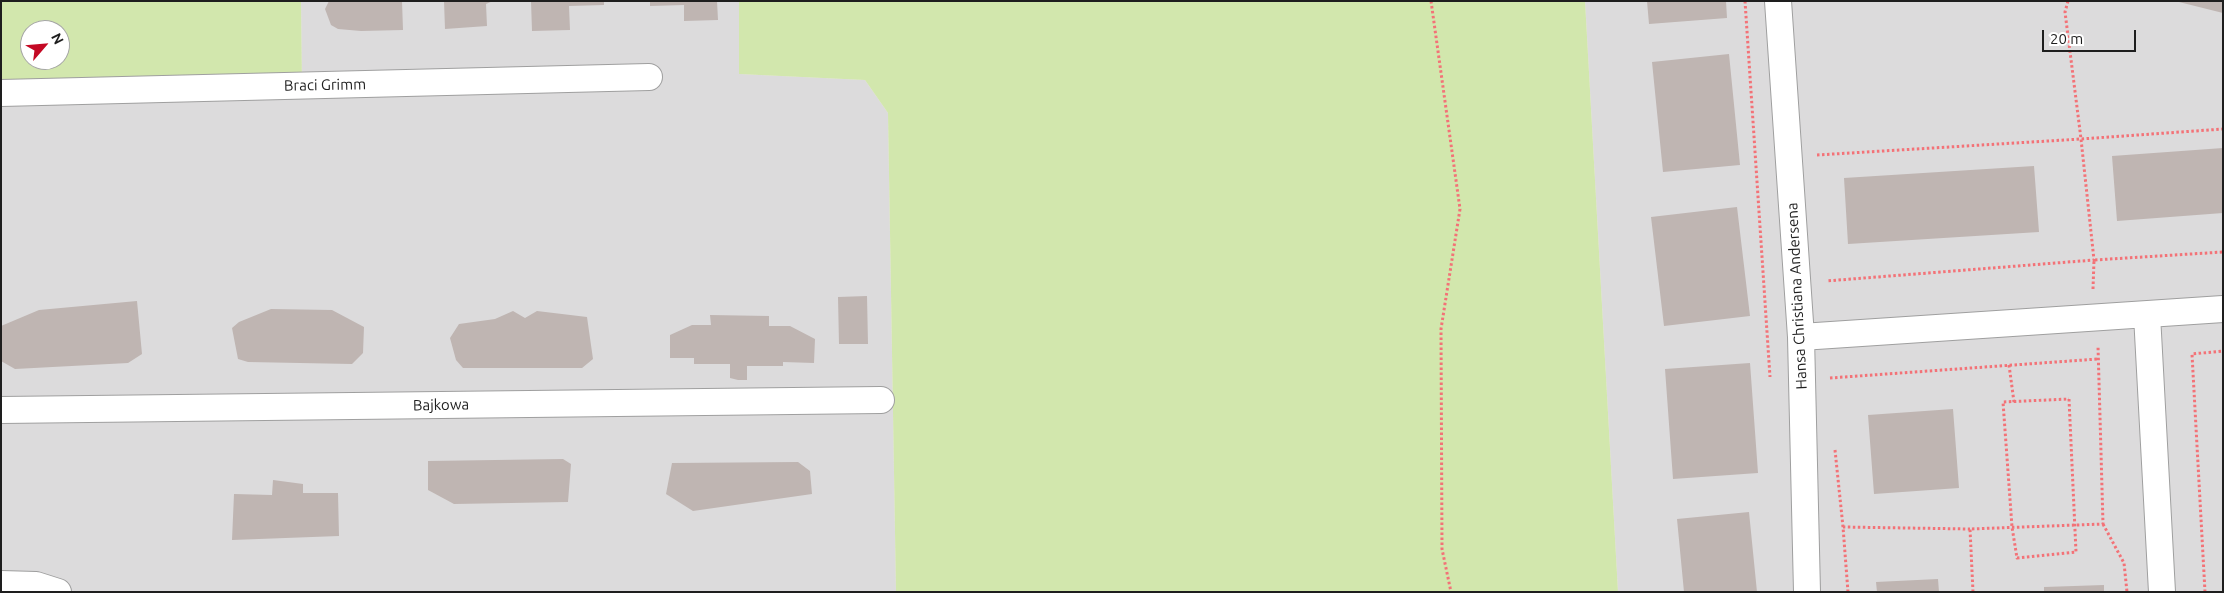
<!DOCTYPE html>
<html>
<head>
<meta charset="utf-8">
<style>
  body { margin:0 }
  #map { position:relative; width:2224px; height:593px; overflow:hidden; background:#efeae5; font-family:Ubuntu,sans-serif }
  canvas { display:block }
  .frame { position:absolute; inset:0; border:2px solid #1e1e1e; pointer-events:none }
  .north { position:absolute; left:20px; top:20px; width:50px; height:50px; box-sizing:border-box; background:#fff; border:1px solid #a5a5a5; border-radius:50%; rotate:63deg; font-size:14px; font-weight:700; line-height:20px; text-align:center; color:#1e1e1e }
  .north::after { content:''; display:block; margin:auto; width:18px; height:22px; background:#c40924; clip-path:polygon(50% 0,100% 100%,50% 72%,0 100%) }
  .scale { position:absolute; left:2042px; top:30px; width:94px; height:22px; box-sizing:border-box; border:2px solid #1e1e1e; border-top:0; padding-left:6px; font-size:15px; line-height:18px; white-space:nowrap; color:#1e1e1e; -webkit-text-stroke:4px #fff; paint-order:stroke }
</style>
</head>
<body>
<div id="map">
<canvas width="2224" height="593"></canvas>
<div class="frame"></div>
<div class="north">N</div>
<div class="scale">20 m</div>
</div>
<script>
const context = document.querySelector('canvas').getContext('2d');
context.lineJoin = 'round';
function fill(path, color) { context.fillStyle = color; context.fill(path, 'evenodd'); }
const poly = rows => new Path2D(rows.map(r => 'M' + r).join(''));
function strokePath(path, color, width, dash) { context.strokeStyle = color; context.lineWidth = width; context.lineCap = dash ? 'butt' : 'round'; context.setLineDash(dash || []); context.stroke(path); }
function drawText(font, color, halo, rows, align = 'center') {
  context.font = font + ' Ubuntu,sans-serif'; context.lineWidth = 5; context.setLineDash([]); context.textBaseline = 'middle'; context.strokeStyle = halo; context.fillStyle = color; for (const [text, x, y, turn = 0] of rows) {
    context.save(); context.translate(x, y); context.rotate((+turn || 0) * Math.PI / 180); context.textAlign = isNaN(turn) ? turn : align; if (halo) context.strokeText(text, 0, 0); context.fillText(text, 0, 0); context.restore();
  }
}
const residential = poly([
  [301,1,739,1,740,74,865,80,888,113,896,592,1,592,1,93,302,86],
  [1585,1,2223,1,2223,592,1618,592]
]);
const grass = poly([
  [1,1,301,1,302,86,1,93],
  [30,30,60,30,60,60,30,60],
  [739,1,1585,1,1618,592,896,592,888,113,865,80,739,74]
]);
const building = poly([
  [329,1,402,1,403,30,361,31,338,29,331,25,325,9],
  [444,1,493,1,486,4,487,26,445,29],
  [531,1,604,1,604,5,569,6,570,30,532,31],
  [650,1,717,1,718,20,684,21,684,5,650,6],
  [1647,1,1726,1,1727,18,1649,24],
  [2179,1,2223,1,2223,13,2179,2],
  [1729,54,1740,165,1663,172,1652,62],
  [2223,148,2223,213,2117,221,2112,156],
  [2034,166,2039,232,1848,244,1844,178],
  [1737,207,1750,316,1664,326,1651,217],
  [867,296,868,344,839,344,838,297],
  [137,301,142,354,128,363,15,369,1,361,1,326,39,310],
  [271,309,332,310,364,327,363,353,352,364,248,362,238,359,232,328,239,322],
  [513,311,525,318,537,311,587,317,593,359,582,368,463,368,456,360,450,338,459,324,495,319],
  [710,315,769,316,769,326,790,326,815,339,814,363,783,362,783,366,747,366,747,380,738,380,730,378,730,364,694,364,694,358,670,358,670,335,692,325,711,325],
  [1750,363,1758,473,1673,479,1665,369],
  [1953,409,1959,488,1874,494,1868,415],
  [563,459,571,464,568,502,454,504,428,490,428,461],
  [798,462,810,471,812,494,693,511,666,494,672,463],
  [273,480,303,484,303,493,338,493,339,536,232,540,234,494,272,495],
  [1749,512,1757,592,1684,592,1677,519],
  [1938,579,1939,592,1877,592,1876,582],
  [2104,585,2104,592,2044,592,2044,587]
]);
const path = poly([
  [1431,1,1460,209,1441,329,1442,549,1451,592],
  [1745,1,1770,377],
  [2068,1,2065,12,2081,139,2223,129],
  [1817,155,2081,139,2094,260,1826,281],
  [2093,289,2094,260,2223,252],
  [2009,365,2014,402],
  [1830,378,2098,359],
  [2069,399,2076,552,2017,558,2012,527,2003,402,2069,399],
  [1835,450,1843,527],
  [2103,524,2124,563,2127,592],
  [1848,592,1843,527,1970,529],
  [1973,592,1970,529,2103,524,2098,346],
  [2205,592,2192,354,2223,351]
]);
const street = poly([
  [1778,1,1801,337,1807,592],
  [1,93,649,77],
  [2147,315,2162,592],
  [1801,337,2223,309],
  [1,410,881,400],
  [1,584,36,585,58,592]
]);
const streetNames = [
  ["Braci Grimm",325,85,-1],
  ["Hansa Christiana Andersena",1797,296,-93],
  ["Bajkowa",441,405,-1]
];
fill(residential, '#dcdbdc');
fill(grass, '#d2e7ad');
fill(building, '#bfb5b2');
strokePath(street, '#9f9f9f', 28);
strokePath(path, '#f37277', 3, [2.5, 2.5]);
strokePath(street, '#fff', 26);
drawText('15px', '#1e1e1e', '#fff', streetNames);
</script>
</body>
</html>
